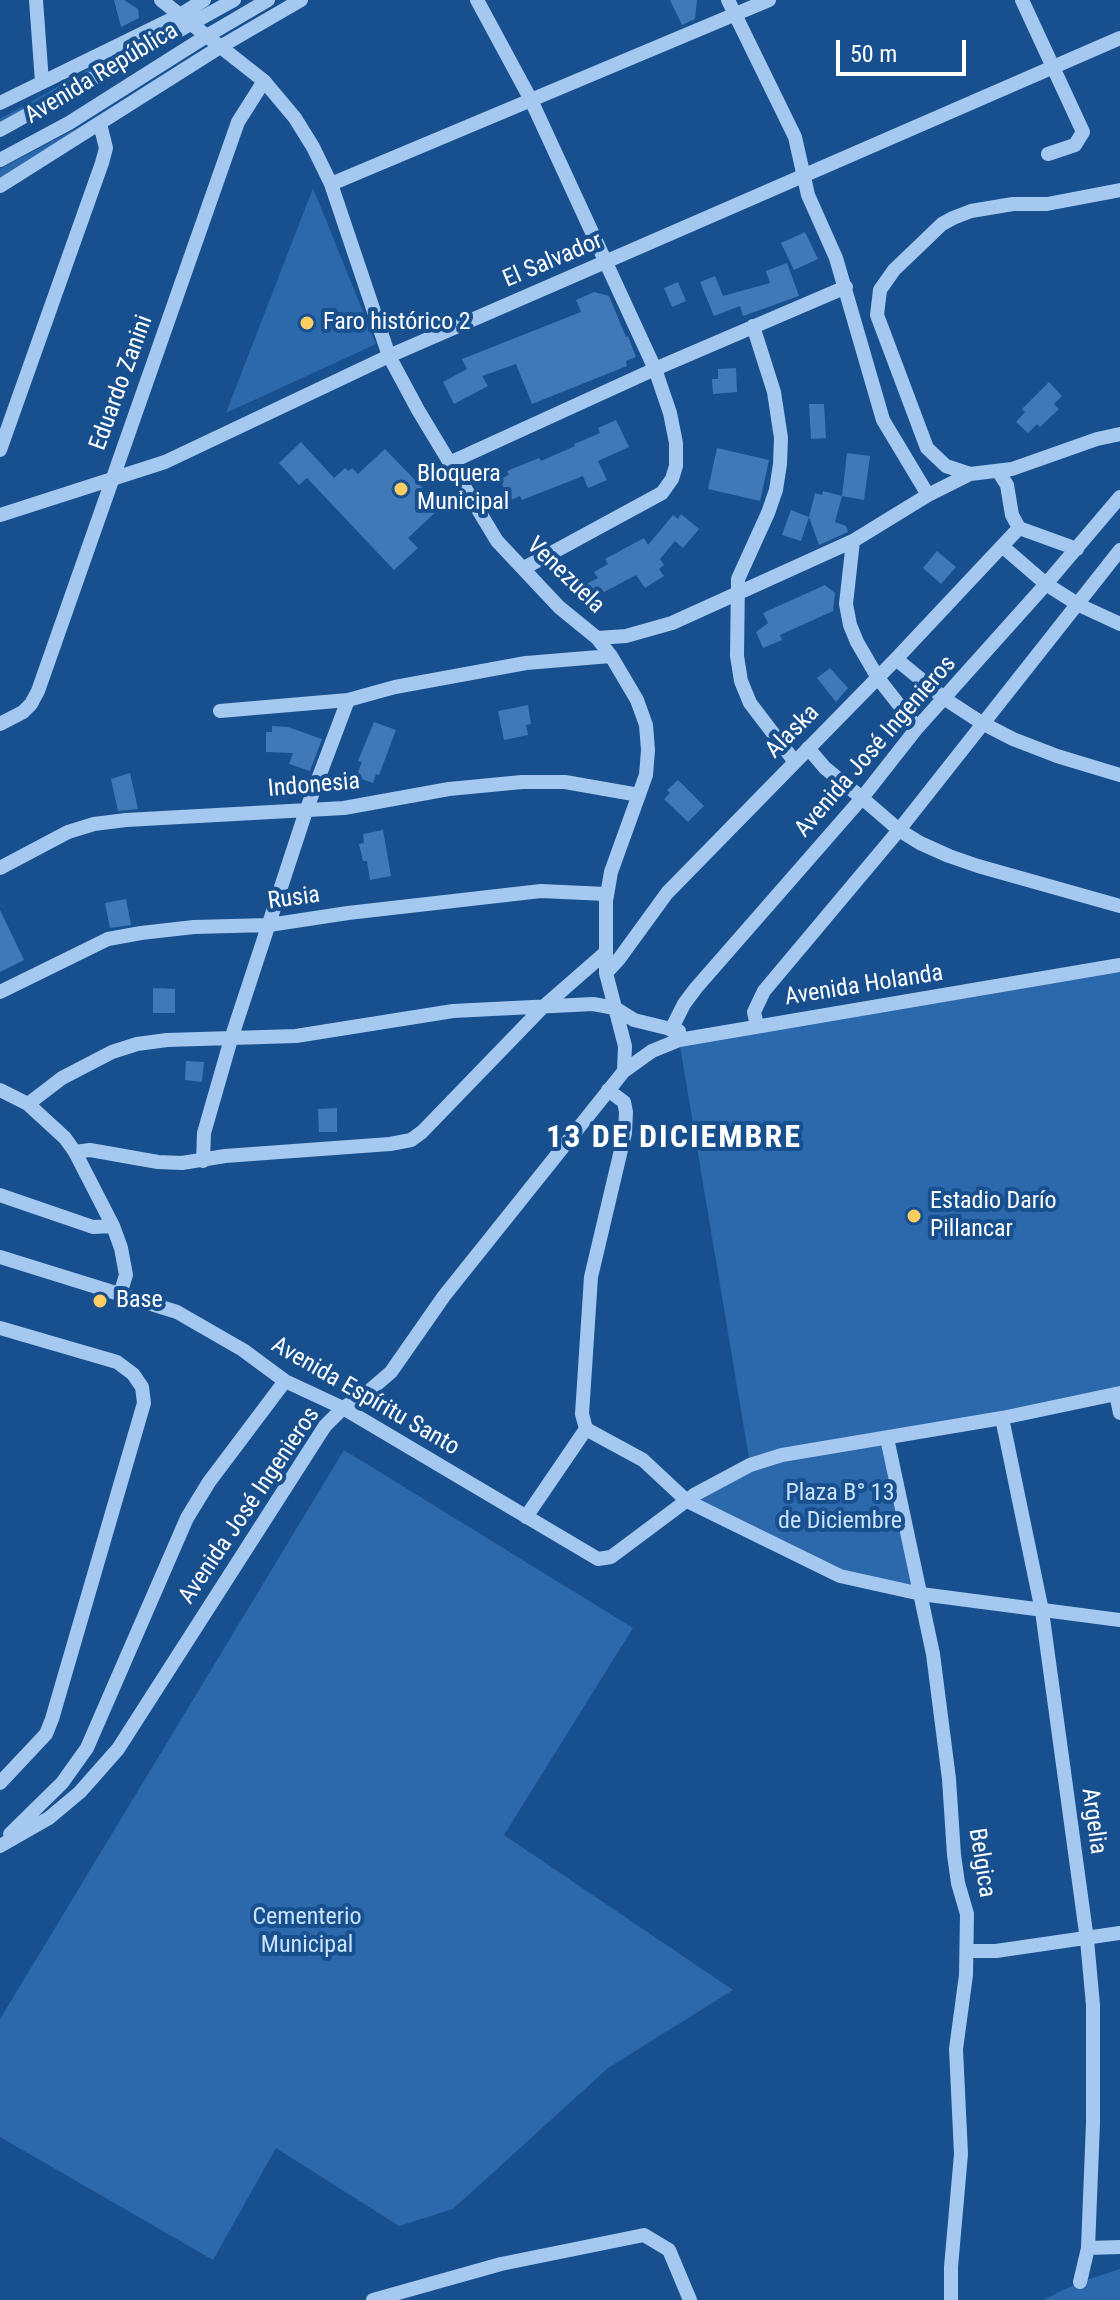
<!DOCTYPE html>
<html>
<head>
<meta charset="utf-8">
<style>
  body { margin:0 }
  #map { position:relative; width:1120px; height:2300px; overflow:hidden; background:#184f8e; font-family:"Roboto Condensed",sans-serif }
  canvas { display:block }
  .scale { position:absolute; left:836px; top:40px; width:130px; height:36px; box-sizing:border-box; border:4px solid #fff; border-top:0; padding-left:10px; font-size:24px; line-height:28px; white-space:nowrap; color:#fff; -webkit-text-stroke:6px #184f8e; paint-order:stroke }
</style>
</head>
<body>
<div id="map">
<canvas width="1120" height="2300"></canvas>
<div class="scale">50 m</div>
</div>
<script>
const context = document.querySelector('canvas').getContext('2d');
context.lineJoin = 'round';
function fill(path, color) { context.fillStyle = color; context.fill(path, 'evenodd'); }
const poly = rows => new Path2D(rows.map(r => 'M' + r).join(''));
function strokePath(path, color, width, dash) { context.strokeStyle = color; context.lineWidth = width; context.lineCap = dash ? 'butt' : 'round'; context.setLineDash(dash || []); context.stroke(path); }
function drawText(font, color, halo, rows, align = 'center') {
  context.font = font + ' "Roboto Condensed",sans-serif'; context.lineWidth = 8; context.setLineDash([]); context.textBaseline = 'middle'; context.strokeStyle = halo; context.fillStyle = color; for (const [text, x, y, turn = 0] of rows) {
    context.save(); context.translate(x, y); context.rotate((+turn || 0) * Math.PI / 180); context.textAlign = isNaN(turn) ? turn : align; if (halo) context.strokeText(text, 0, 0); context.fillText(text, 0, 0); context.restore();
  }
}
const green = poly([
  [168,28,45,101,0,125,0,119,161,29],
  [198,52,200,53,0,179,0,169,81,126],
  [313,188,376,344,226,413],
  [1120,965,1120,1393,887,1438,921,1594,878,1586,687,1501,750,1464,679,1040],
  [344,1450,633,1628,504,1835,733,1990,608,2068,453,2209,399,2226,276,2148,213,2260,0,2137,0,2019],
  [1120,2269,1120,2300,1043,2300,1080,2282]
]);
const building = poly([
  [114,0,124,0,138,9,139,18,121,27],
  [670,0,697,0,695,19,682,25],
  [805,232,818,259,794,270,781,243],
  [787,263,799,296,743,316,740,306,714,316,700,282,715,276,723,296,770,283,766,271],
  [678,282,686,301,672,307,664,288],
  [594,292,609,296,626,337,628,336,636,357,626,361,627,366,532,404,516,364,482,376,488,386,454,404,443,382,467,369,462,359,581,312,576,300],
  [736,368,737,392,713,394,712,379,718,379,718,369],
  [1049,382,1062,396,1054,404,1059,409,1040,427,1037,424,1028,433,1016,422,1025,412,1022,409],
  [809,404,824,404,826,438,811,439],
  [616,420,629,447,598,461,607,480,588,488,583,476,522,500,520,496,509,501,500,479,509,475,507,471,539,458,541,461,575,446,574,444,600,433,598,428],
  [301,442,334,478,345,468,348,471,352,468,358,474,385,449,441,507,408,538,418,548,394,570,307,478,299,485,279,463],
  [717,448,769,460,760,501,708,489],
  [847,453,870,456,864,500,842,496],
  [823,491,842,496,835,522,846,526,848,532,819,545,809,517,801,541,782,535,791,510,809,517,815,493,822,495],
  [681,514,699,529,683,548,675,541,660,559,664,565,659,569,664,576,645,588,636,575,593,598,586,584,598,578,594,572,608,564,605,559,644,538,648,545,673,515,678,519],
  [937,551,956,567,941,584,923,568],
  [825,585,835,593,833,611,780,635,782,640,763,648,756,632,768,623,763,613],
  [830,668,848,688,836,702,817,678],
  [528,705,531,724,526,725,528,735,504,740,498,711],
  [374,722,396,730,379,775,376,774,373,783,356,777,362,762,358,761],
  [272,726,288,727,322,739,310,771,289,764,293,753,266,752,266,732,272,732],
  [130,773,138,809,118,811,111,779],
  [678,780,704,806,688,822,664,799,670,793,667,790],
  [383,830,391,876,370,880,367,861,363,861,359,844,364,843,363,834],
  [126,899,131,925,110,928,105,903],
  [0,910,24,960,0,972],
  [153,988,175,989,175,1013,153,1013],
  [186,1061,204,1062,202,1082,185,1080],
  [337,1108,337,1132,319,1132,318,1109]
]);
const minor = poly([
  [36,0,42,82],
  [161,0,264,81,295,118,313,147,331,184,389,356,418,410,497,541,559,607,597,638,611,656,637,700,646,725,648,750,646,775,611,872,606,901,606,973,625,1046,624,1071],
  [477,0,531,100,655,369,670,413,676,443,676,466,672,479,662,493,524,568],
  [728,0,795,137,808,195,836,258,883,420,928,495],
  [1022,0,1083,132,1075,145,1048,154],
  [0,103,180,15,204,0],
  [0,130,234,0],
  [0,160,69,123,205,37,268,0],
  [331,184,769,0],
  [0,186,220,47,301,0],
  [753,326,774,392,781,438,780,464,776,490,768,513,738,579,737,656,741,681,750,703,795,762],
  [0,450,102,163,106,148,100,124],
  [449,463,655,369,846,287],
  [998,471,1007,485,1012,515,1019,528,1077,549],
  [970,474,946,466,927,448,877,315,880,290,894,270,942,224,953,218,971,211,1013,204,1047,204,1120,190],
  [0,515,165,462,389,356,1120,38],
  [853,541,846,604,850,625,857,642,878,678,917,728],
  [1002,546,1046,584,1079,605,1120,624],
  [597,638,626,636,672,623,853,541,928,495,970,474,1012,469,1097,439,1120,434],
  [896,659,945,699,982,723,1013,739,1057,756,1120,775],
  [220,711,348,700,395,687,526,663,611,656],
  [0,724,23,712,31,704,38,691,238,122,264,81],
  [808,748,825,768,862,798,899,830,920,843,949,856,978,866,1120,906],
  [0,868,68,832,94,824,126,820,344,808,449,789,522,782,565,782,639,795],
  [606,973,619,959,667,893,896,659,1019,528],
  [0,992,108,939,141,933,194,927,269,925,348,913,541,891,606,894],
  [757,1026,754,1012,764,991,899,830,1120,550],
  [671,1030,684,1004,696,988,862,798,917,728,1046,584,1120,497],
  [0,1090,28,1104,65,1138,75,1152,113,1226,121,1248,126,1275,120,1294],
  [608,1090,624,1102,626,1112,625,1133,591,1277,582,1414,586,1429,643,1460,687,1501,840,1576,921,1594,1120,1620],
  [28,1104,62,1078,112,1052,137,1044,167,1040,296,1036,453,1011,593,1004,615,1008,634,1020,679,1031],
  [75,1152,90,1150,158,1162,182,1163,225,1156,390,1144,411,1140,422,1132,542,1008,605,953],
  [203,1161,204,1133,231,1039,306,811,348,700],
  [0,1195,93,1227,113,1226],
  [0,1257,177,1312,243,1350,285,1381,343,1408,598,1559,611,1557,694,1495,750,1465,782,1455,1002,1418,1120,1393],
  [0,1328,117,1362,133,1374,142,1387,144,1403,52,1719,46,1734,0,1783],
  [1116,1394,1120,1413],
  [1002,1418,1042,1611,1087,1940,1093,2005,1093,2123,1088,2248,1080,2282],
  [887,1438,933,1654,949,1779,954,1855,958,1883,967,1914,966,1975,956,2049,961,2154,951,2267,951,2300],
  [526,1517,586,1429],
  [10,1834,62,1783,87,1748,187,1518,209,1482,285,1381],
  [0,1846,49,1818,80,1792,118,1749,325,1426,343,1408,369,1391,391,1372,444,1296,624,1071,652,1051,679,1040,1120,965],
  [968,1951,996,1951,1120,1933],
  [1088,2248,1120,2247],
  [373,2300,501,2264,644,2235,669,2250,690,2300]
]);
const markers = [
  [307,323,8,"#ffcd62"],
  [401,489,8,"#ffcd62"],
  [914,1216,8,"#ffcd62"],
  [100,1301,8,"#ffcd62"]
];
const streetNames = [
  ["Avenida República",102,74,-31],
  ["El Salvador",553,261,-23],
  ["Eduardo Zanini",122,383,-70],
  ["Venezuela",565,576,44],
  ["Alaska",793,732,-45],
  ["Avenida José Ingenieros",876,747,-49],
  ["Indonesia",314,786,-5],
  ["Rusia",294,899,-8],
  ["Avenida Holanda",864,986,-9],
  ["Avenida Espíritu Santo",365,1397,30],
  ["Avenida José Ingenieros",250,1506,-56],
  ["Argelia",1093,1821,82],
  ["Belgica",981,1863,81]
];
const poiNames = [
  ["Faro histórico 2",323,323],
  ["Bloquera",417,475],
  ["Municipal",417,503],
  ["Estadio Darío",930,1202],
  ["Pillancar",930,1230],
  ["Base",116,1301]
];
const parkNames = [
  ["Plaza B° 13",840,1494],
  ["de Diciembre",840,1522],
  ["Cementerio",307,1918],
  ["Municipal",307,1946]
];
const districtNames = [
  ["13 DE DICIEMBRE",674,1139]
];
fill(green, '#2b69ac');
fill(building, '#4178b6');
strokePath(minor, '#a4c8ef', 14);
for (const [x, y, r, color] of markers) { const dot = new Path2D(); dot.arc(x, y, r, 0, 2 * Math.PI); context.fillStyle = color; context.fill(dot); strokePath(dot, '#184f8e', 3); }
drawText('24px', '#fff', '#184f8e', streetNames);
drawText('24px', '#fff', '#184f8e', poiNames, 'left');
drawText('24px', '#cae2fb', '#184f8e', parkNames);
context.letterSpacing = '2px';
drawText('bold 32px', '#fff', '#184f8e', districtNames);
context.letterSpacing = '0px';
</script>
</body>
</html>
